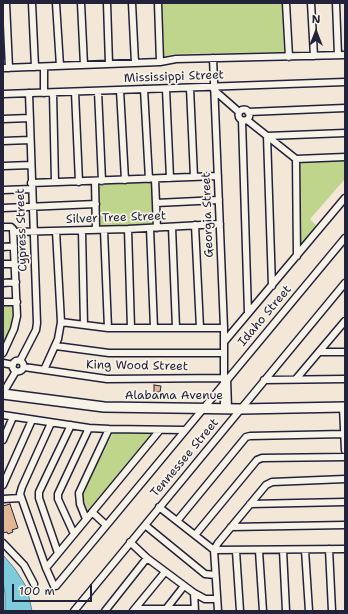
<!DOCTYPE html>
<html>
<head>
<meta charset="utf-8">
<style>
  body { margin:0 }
  #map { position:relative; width:348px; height:614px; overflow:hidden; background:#f3e7d7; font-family:"Shantell Sans",sans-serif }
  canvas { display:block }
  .frame { position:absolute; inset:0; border:4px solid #22223b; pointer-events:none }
  .north { position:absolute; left:296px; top:12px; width:40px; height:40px; -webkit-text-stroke:3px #f7f3e8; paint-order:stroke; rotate:0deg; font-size:11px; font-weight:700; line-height:16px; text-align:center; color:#22223b }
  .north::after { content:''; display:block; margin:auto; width:14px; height:18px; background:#22223b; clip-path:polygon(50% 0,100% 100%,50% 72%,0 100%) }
  .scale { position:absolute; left:12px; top:584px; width:80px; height:18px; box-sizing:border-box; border:2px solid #22223b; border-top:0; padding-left:5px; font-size:12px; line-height:14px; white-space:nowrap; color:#22223b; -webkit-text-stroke:3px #f7f3e8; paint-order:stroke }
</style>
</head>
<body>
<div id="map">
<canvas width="348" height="614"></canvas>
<div class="frame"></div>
<div class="north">N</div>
<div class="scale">100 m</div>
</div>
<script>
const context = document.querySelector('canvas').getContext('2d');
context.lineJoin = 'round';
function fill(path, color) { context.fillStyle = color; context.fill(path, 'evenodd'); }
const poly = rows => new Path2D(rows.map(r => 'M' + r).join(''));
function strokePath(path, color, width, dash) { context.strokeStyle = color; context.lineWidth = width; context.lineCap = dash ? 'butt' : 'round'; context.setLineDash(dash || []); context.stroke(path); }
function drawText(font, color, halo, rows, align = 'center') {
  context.font = font + ' "Shantell Sans",sans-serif'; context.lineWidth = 3.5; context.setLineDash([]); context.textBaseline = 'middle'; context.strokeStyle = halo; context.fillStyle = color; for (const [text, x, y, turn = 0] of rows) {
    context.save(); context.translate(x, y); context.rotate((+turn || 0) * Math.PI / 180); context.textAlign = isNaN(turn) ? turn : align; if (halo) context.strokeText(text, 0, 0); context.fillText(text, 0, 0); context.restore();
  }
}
const green = poly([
  [162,3,282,3,284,52,174,54,164,57],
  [345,160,345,179,310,219,317,227,299,249,299,162],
  [152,181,154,225,99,228,97,183],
  [3,304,10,304,13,305,14,310,10,328,6,338,3,340],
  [155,432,88,511,83,498,83,492,113,433]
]);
const water = poly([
  [3,555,15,569,27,588,32,611,5,611,5,594,3,581,3,555]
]);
const building = poly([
  [154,385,161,386,160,392,154,392,154,385],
  [10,504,18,528,12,530,13,532,8,534,7,532,3,533,3,506,10,504]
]);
const street = poly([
  [6,3,9,68],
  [32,3,35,67],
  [56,3,60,66],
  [81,3,84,65],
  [107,3,109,64],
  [132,3,135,63],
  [158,3,160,62],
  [286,3,289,57],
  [311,3,314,56],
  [336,3,338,55],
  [213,58,224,328,224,408],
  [44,67,44,93],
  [3,68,160,62,176,59,345,55],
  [190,88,194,177],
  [144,89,149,179],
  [166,89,170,178],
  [120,90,125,180],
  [214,90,239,112],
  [98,91,102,181],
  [75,92,79,182],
  [53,93,55,182],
  [3,94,345,82],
  '238.5 115a5.5 5.5 0 1 1 11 0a5.5 5.5 0 1 1-11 0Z',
  [248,112,345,108],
  [3,119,30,118],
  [242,120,248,313],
  [247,120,296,159],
  [3,141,30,140],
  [296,159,297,256],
  [296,159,345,157],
  [3,166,31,165],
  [155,179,157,228],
  [95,181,96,230],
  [31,183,218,176],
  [3,190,32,189],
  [156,203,219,200],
  [3,208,96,204],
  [195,225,200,328],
  [3,227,11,227,13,229,17,316,14,329,3,353],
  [172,227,176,328],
  [150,228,154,328],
  [128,229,131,328],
  [104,230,108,328],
  [82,231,84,325],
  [13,232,128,229,220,224],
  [3,247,14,246],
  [3,264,15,264],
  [3,283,16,282],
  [272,286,267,136,345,133],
  [3,302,17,302],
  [61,322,108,328,224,328],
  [224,342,345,198],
  [56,346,109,353,224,353],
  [319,352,345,352],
  '12.5 366a5.5 5.5 0 1 1 11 0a5.5 5.5 0 1 1-11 0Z',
  [20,361,36,330,37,323,29,93],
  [3,363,13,365],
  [24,367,107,379,226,378],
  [44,370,58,339,61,322,56,231],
  [227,378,228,409],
  [296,379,345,321],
  [264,380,345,379],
  [3,393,16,371],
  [343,407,345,450],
  [3,415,89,428,109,429,184,430],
  [51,423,22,487,20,494,46,568,54,586,56,586,345,238],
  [3,440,13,417],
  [3,485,32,420],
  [3,499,21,498],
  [250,504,345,502],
  [159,507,214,550,345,549],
  [92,512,106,525],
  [86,519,80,504,79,493,109,429],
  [177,521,246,437,250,436,344,434],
  [145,525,205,574,215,575],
  [231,527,345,525],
  [74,534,58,499,58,494,89,428],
  [195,535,257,460,262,458,345,457],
  [130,542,147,558,194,593,205,599,217,599],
  [3,543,24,565,34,584],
  [329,549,332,611],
  [283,550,286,611],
  [305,550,309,611],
  [236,551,240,611],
  [259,551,263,611],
  [58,553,39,498,39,492,71,425],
  [46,568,160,430],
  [194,593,195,611],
  [135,609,194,609],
  [166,609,184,586],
  [74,611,345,283],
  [105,611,147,558],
  [133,611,165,572],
  [218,611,214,550,218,543,266,485,272,482,345,479]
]);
const secondary = poly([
  [3,394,104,407,241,409,345,407]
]);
const streetNames = [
  ["Mississippi Street",174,77,-2],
  ["Georgia Street",208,215,-92],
  ["Silver Tree Street",116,218,-2],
  ["Cypress Street",22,230,-92],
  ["Idaho Street",265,316,-50],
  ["King Wood Street",137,366,1],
  ["Alabama Avenue",174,396],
  ["Tennessee Street",185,458,-50]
];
fill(green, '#bed58b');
fill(water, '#7ecbdc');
strokePath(water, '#59879c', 1);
fill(building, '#e2b692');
strokePath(building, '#22223b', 1);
strokePath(street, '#22223b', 9);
strokePath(secondary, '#22223b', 12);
strokePath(street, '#f7f3e8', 6);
strokePath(secondary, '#f7f3e8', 9);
drawText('12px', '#22223b', '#f7f3e8', streetNames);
</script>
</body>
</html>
